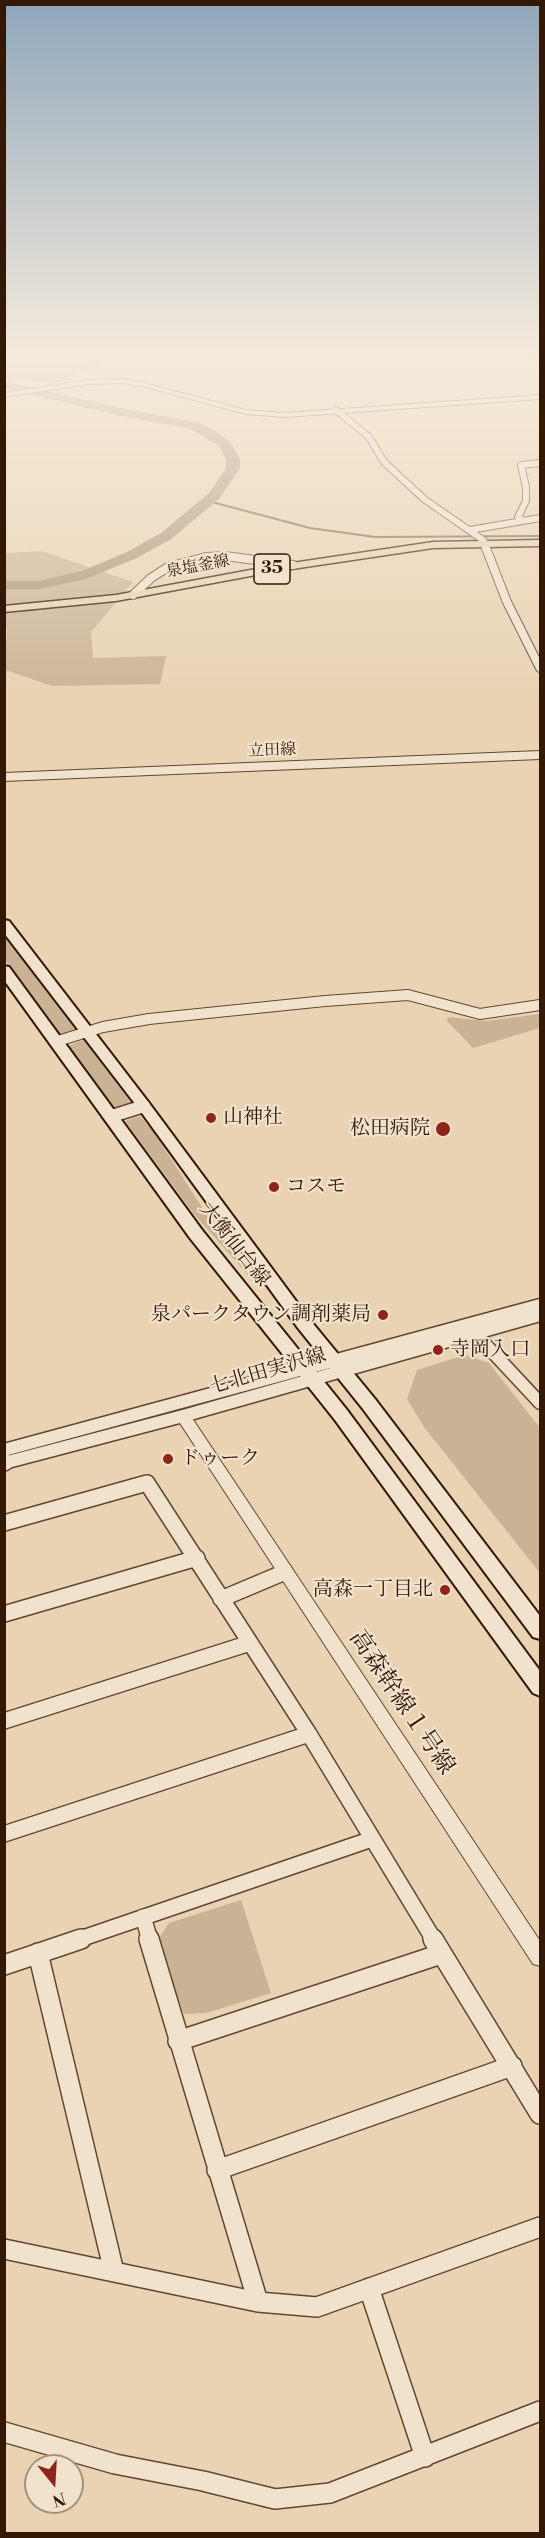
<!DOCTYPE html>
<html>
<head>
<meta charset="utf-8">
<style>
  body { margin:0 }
  #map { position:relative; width:545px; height:2538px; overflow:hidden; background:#e9d3b2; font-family:"Libre Bodoni",serif }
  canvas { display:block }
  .frame { position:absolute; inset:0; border:6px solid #341806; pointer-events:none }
  .north { position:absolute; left:24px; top:2454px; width:60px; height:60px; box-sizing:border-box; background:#f1e2cd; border:2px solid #a5917d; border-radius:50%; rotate:162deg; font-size:16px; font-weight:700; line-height:24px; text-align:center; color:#341806 }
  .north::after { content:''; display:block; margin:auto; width:21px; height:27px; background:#8f2418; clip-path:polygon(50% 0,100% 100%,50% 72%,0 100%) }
</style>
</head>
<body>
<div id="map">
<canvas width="545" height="2538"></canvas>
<div class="frame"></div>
<div class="north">N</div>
</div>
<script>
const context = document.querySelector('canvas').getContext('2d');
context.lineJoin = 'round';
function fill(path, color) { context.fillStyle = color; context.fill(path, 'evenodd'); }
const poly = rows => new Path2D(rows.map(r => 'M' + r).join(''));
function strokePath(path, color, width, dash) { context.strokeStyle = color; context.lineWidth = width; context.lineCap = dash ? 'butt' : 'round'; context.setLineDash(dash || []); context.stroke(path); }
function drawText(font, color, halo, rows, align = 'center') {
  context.font = font + ' "Libre Bodoni","Noto Serif JP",serif'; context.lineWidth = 4.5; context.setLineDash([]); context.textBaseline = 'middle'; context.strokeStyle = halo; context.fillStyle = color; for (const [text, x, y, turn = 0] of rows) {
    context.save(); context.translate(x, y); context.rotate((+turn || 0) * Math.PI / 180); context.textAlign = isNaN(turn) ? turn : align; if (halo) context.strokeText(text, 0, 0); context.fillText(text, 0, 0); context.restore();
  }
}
const green = poly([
  [5,353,117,353,93,368,60,382,5,380],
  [42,551,133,582,91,632,93,658,166,656,160,684,52,686,5,670,7,627,4,626,5,553],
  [5,936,76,1030,60,1035,5,960],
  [540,1014,540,1028,473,1048,447,1021,448,1017,486,1021],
  [83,1040,85,1041,132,1104,116,1109,68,1046],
  [140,1116,155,1134,221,1237,256,1284,193,1213,125,1121],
  [465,1355,489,1363,540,1428,540,1573,424,1427,407,1399,417,1370],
  [241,1900,271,1993,206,2013,184,2014,157,1941,169,1923]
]);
const stream = poly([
  [208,501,310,528,375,537,540,536]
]);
const river = poly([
  [444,353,540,354,540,360,450,356,444,353],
  [4,381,112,406,199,423,217,432,229,441,240,459,240,468,219,499,171,539,137,558,86,579,39,589,4,589,4,581,39,581,82,571,127,552,161,533,209,493,226,468,226,459,219,446,191,429,112,414,4,388,4,381]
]);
const minorFar5 = poly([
  [336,410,369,437,384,462,424,499,483,540,485,544],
  [522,520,518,517,526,501,526,487,521,465,540,463],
  [470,530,540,518]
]);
const minorFar4 = poly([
  [484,543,507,602,540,668],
  [133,595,151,578,168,567,206,557,225,556,293,565],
  [4,777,540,755]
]);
const minorFar3 = poly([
  [58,1041,103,1027,149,1019,325,1001,408,995,480,1014,540,1005]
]);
const minorFar2 = poly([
  [112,1116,144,1106],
  [472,1330,540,1403],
  [4,1450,540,1305],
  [4,1463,183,1416,540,1315]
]);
const minorFar1 = poly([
  [4,1463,6,1462],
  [4,1523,147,1483,309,1734,434,1940],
  [221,1599,285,1572],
  [4,1614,197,1558],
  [4,1721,250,1643],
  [4,1834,309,1734],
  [143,1917,150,1940],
  [77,1940,372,1839]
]);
const minor = poly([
  [149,1939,258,2302],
  [433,1939,540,2114],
  [38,1953,114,2272],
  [4,1965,81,1939],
  [178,2041,441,1954],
  [217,2170,512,2066],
  [4,2249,258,2302,317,2307,540,2227],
  [369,2288,425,2457],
  [4,2432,115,2464,203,2481,275,2499,330,2493,540,2411]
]);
const tertiary = poly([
  [123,379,144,383,246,410,285,413,540,395,540,399,285,417,246,414,142,386,123,383,88,384,4,397,4,393,88,380,123,379],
  [183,1410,188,1412,540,1941,540,1966,533,1964,178,1420,176,1416,178,1412,183,1410]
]);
const secondary = poly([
  [4,920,9,921,149,1103,310,1320,375,1399,540,1616,540,1639,533,1637,363,1409,298,1328,139,1109,4,933,4,920],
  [4,966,9,967,202,1230,347,1410,540,1671,540,1696,533,1693,335,1420,190,1238,4,980,4,966]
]);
const primary = poly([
  [540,540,540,546,433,548,272,572,116,601,4,612,4,606,116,595,272,566,433,542,540,540]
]);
const markers = [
  [211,1118,6,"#8f2418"],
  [443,1129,8,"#8f2418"],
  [274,1187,6,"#8f2418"],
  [383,1315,6,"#8f2418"],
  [438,1350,6,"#8f2418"],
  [168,1459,6,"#8f2418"],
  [445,1590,6,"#8f2418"]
];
const farStreetnames = [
  ["泉塩釜線",198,567,-11],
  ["立田線",272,751,-2]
];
const shields = [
  [272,569,36]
];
const shieldNames = [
  ["35",272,569]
];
const poiNames = [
  ["山神社",223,1118],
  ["松田病院",430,1129,"right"],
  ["コスモ",286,1187],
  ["泉パークタウン調剤薬局",371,1315,"right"],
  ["寺岡入口",450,1350],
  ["ドゥーク",180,1459],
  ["高森一丁目北",433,1590,"right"]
];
const streetNames = [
  ["大衡仙台線",234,1245,52],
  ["七北田実沢線",268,1372,-16]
];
const nearStreetnames = [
  ["高森幹線１号線",401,1703,56]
];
fill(green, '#cab395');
strokePath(stream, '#7b624a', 2);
fill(river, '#ab9378');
strokePath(minorFar5, '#614731', 8);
strokePath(minorFar4, '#614731', 10);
strokePath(minorFar3, '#614731', 12);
strokePath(minorFar2, '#614731', 15);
strokePath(minorFar1, '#614731', 18);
strokePath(minor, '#614731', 22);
strokePath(tertiary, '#614731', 2);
strokePath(secondary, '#341806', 4);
strokePath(primary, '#341806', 3);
strokePath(minorFar5, '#f1e2cd', 6);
strokePath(minorFar4, '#f1e2cd', 8);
strokePath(minorFar3, '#f1e2cd', 10);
strokePath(minorFar2, '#f1e2cd', 12);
strokePath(minorFar1, '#f1e2cd', 15);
strokePath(minor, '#f1e2cd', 19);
fill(tertiary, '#f1e2cd');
fill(secondary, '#f1e2cd');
fill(primary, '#e9d3b2');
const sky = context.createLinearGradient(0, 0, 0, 708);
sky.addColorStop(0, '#8fa7bb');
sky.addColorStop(0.5, '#f5ebdc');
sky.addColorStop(1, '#f5ebdc00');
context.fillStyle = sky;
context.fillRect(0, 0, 545, 708);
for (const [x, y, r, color] of markers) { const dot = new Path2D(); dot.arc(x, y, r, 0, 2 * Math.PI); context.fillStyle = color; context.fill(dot); strokePath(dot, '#f1e2cd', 2); }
drawText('16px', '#341806', '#f1e2cd', farStreetnames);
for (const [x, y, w] of shields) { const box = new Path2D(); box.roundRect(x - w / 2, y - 15, w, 30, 4.5); context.fillStyle = '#f1e2cd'; context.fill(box); strokePath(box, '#341806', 1.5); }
drawText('bold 18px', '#341806', null, shieldNames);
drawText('20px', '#341806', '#f1e2cd', poiNames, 'left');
drawText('20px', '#341806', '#f1e2cd', streetNames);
drawText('24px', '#341806', '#f1e2cd', nearStreetnames);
</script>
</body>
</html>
